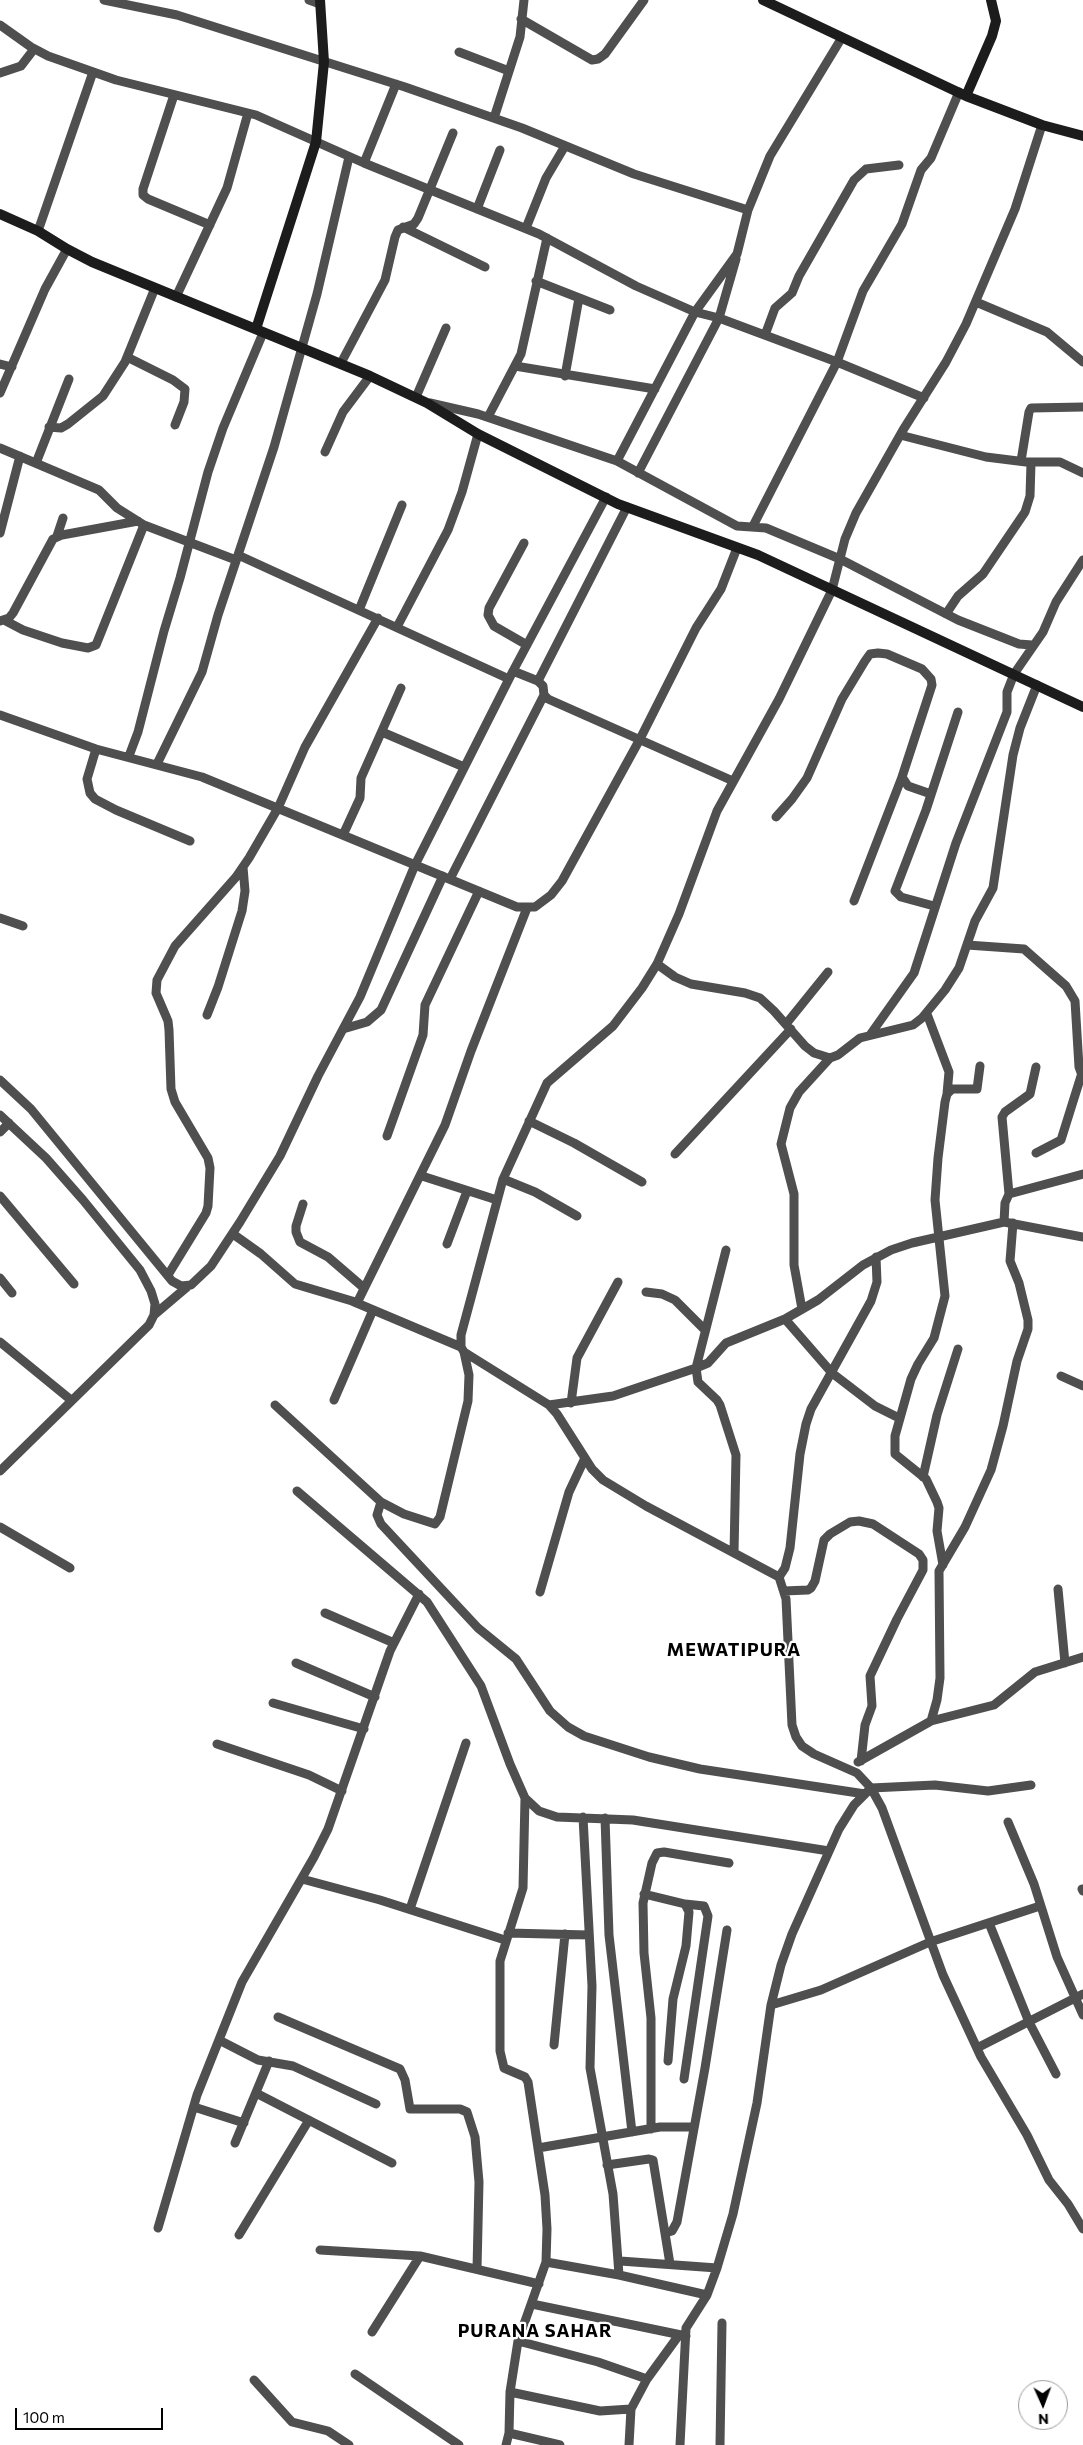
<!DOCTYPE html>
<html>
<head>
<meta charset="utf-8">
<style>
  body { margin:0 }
  #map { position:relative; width:1083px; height:2445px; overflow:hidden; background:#fff; font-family:Commissioner,sans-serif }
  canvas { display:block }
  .north { position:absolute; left:1018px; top:2380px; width:50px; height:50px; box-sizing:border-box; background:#fff; border:1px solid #999; border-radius:50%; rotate:178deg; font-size:14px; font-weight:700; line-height:20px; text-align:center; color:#000 }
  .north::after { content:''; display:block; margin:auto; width:18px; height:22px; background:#000; clip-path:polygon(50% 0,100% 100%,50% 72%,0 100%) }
  .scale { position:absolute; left:15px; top:2408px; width:148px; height:22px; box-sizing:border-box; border:2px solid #000; border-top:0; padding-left:6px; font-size:15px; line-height:18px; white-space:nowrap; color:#000; -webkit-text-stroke:4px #fff; paint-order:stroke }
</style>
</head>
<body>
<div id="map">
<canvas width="1083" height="2445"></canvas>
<div class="north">N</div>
<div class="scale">100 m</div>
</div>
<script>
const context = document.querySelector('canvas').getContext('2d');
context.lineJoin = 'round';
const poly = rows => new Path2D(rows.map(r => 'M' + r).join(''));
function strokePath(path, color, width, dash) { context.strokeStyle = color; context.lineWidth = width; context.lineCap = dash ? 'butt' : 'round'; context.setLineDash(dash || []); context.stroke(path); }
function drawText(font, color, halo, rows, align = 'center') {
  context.font = font + ' Commissioner,sans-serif'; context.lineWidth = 4.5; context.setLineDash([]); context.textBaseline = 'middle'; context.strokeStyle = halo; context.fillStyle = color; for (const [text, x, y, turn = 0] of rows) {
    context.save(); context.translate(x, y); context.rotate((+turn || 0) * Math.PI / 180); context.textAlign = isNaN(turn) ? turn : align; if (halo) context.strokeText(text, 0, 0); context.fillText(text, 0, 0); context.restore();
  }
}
const street = poly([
  [104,0,177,15,405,87,522,128,634,174,748,210],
  [309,0,320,4],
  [521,19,592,60,598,59,605,54,644,0],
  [0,25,31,47,48,56,116,80,256,115,364,163,539,234,636,286,695,312,719,318,837,362,924,398],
  [459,52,509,71],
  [0,73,21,66,34,49],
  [174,95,143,189,143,195,148,199,210,225],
  [494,118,520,37,524,0],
  [1042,125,1015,209,966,324,946,362,903,430,856,513,845,539,832,590,779,699,717,811,679,914,657,964,642,988,613,1026,547,1083,503,1179,461,1335,461,1347,464,1352,549,1405,557,1414,592,1469,603,1480,646,1506,779,1577,786,1599,792,1725,796,1737,802,1746,814,1754,857,1773,871,1788,882,1808,943,1975,981,2057,1027,2135,1049,2180,1068,2204,1083,2229],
  [364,163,396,84],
  [477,209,500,150],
  [403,227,485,267],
  [526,228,546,178,565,146],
  [38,231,93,72],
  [536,281,610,310],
  [176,297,227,188,248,113],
  [976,302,1047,332,1083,362],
  [765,335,775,308,792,293,799,276,854,180,866,169,899,165],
  [127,357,173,380,185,389,184,402,175,425],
  [341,363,385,280,395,237,398,230,414,224,418,218,453,133],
  [0,364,12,367],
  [515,366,655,389],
  [565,376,579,298],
  [0,393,45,289,67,249],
  [416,397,446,328],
  [430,403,478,414,617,461,695,312,737,254,748,210,770,156,841,39],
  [488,417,521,354,547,238],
  [49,427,61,428,68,424,103,396,125,362,155,288],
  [900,435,986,457,1026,462,1060,462,1083,473],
  [0,448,99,490,117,508,144,525,236,560],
  [325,452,343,412,370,376],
  [617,461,737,526,766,528,840,559,958,620,1019,644,1032,645],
  [1021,461,1029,412,1031,408,1083,407],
  [36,463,69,379],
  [638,473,719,318,736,259],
  [753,526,837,362,863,291,902,224,921,170,931,158,959,92],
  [0,533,20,456],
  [57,536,63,518],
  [524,543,489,608,488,615,494,626,527,645],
  [238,555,509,679,513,671,538,681,543,686,544,695,548,699,733,781],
  [359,610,402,505],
  [946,614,958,596,983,574,1025,512,1030,496,1031,463],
  [4,620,23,630,62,643,88,648,96,645,144,525],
  [0,621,9,618,13,613,53,539,62,535,138,521],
  [397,627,448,530,462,492,478,434],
  [513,671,606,497],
  [538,681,627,507],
  [0,715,96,749,202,777,517,907,535,907,551,895,562,881,640,739,696,628,721,589,737,548],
  [382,732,464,767],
  [96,749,87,779,90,793,95,799,116,810,190,841],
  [129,756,138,732,164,631,180,578,208,472,223,428,263,333],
  [157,764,202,672,218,615,274,447,317,294,349,157],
  [776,817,792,799,807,778,842,699,865,661,870,654,878,653,887,654,922,669,931,679,932,685,902,777,908,786,931,794],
  [343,835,360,798,361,778,401,688],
  [450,879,544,695],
  [854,901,902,777],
  [934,906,901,897,895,891,926,810,958,712],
  [0,918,23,926],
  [967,945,1024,949,1066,986,1075,1001,1079,1067,1083,1078],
  [657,964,675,977,691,984,745,993,760,998,774,1011,805,1046,814,1053,830,1058],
  [927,1014,949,1072,947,1094],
  [207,1015,218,987,242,911,245,891,243,867],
  [786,1024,828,972],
  [343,1029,367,1022,381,1010,443,876],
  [870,1035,914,973,956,843,1007,712,1007,692,1014,674,1043,632,1056,602,1083,560],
  [0,1080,31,1109,172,1281,181,1286,191,1285,211,1266,240,1222,280,1156,318,1076,360,997,415,865,509,679],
  [0,1115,46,1158,83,1200,140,1270,151,1291,155,1304,154,1315,149,1325,0,1471],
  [529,1121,574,1143,642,1182],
  [0,1132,9,1123],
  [387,1136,423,1035,425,1005,479,891],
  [1036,1153,1061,1140,1081,1076],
  [675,1154,791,1029],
  [422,1176,497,1200],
  [503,1179,535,1192,577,1216],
  [1009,1194,1002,1117,1005,1112,1030,1094,1036,1067],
  [0,1196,74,1284],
  [303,1204,296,1226,296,1232,300,1242,328,1257,364,1288],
  [1004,1222,1005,1203,1009,1194,1083,1174],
  [233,1234,261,1254,295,1284,352,1301,461,1347],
  [447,1244,467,1191],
  [726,1250,696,1368,698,1382,717,1400,720,1405,736,1455,734,1553],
  [168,1275,206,1213,208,1206,210,1168,208,1158,175,1102,171,1089,169,1030,168,1021,156,993,157,980,175,946,236,877,249,858,278,808,305,747,378,618],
  [0,1278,12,1293],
  [646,1292,662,1294,675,1300,705,1330],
  [357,1303,445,1125,471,1051,527,908],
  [802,1309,794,1265,794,1194,781,1144,790,1108,799,1092,830,1058,838,1055,860,1038,913,1025,922,1018,945,990,959,968,975,921,993,888,1013,755,1020,728,1037,685],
  [154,1315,187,1287],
  [785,1319,832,1373,875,1406,899,1418],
  [0,1342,71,1400],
  [1061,1376,1083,1386],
  [334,1400,373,1310],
  [571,1403,577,1358,618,1282],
  [275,1405,381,1502,404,1514,435,1524,440,1517,468,1401,469,1375,464,1352],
  [549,1405,613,1396,696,1368,708,1363,726,1343,785,1319,818,1300,863,1265,891,1250,912,1243,1004,1222,1083,1237],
  [923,1477,937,1415,958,1349],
  [297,1491,427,1602,481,1686,510,1764,525,1798,539,1811,557,1817,633,1820,829,1851],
  [381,1502,377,1515,381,1524,478,1628,516,1659,550,1711,568,1727,584,1736,649,1757,700,1769,865,1794],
  [0,1527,70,1568],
  [943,1565,937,1531,939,1508,937,1502,926,1479,895,1454,895,1436,911,1379,918,1364,934,1338,945,1296,935,1200,938,1158,945,1102,947,1094,952,1089,977,1089,980,1066],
  [779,1577,785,1568,790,1548,800,1454,806,1424,811,1409,871,1301,877,1282,876,1257],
  [1058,1589,1065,1663],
  [784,1591,808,1590,811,1588,815,1581,824,1540,830,1534,850,1522,859,1521,873,1524,919,1554,923,1560,923,1570,897,1619,870,1676,872,1706,865,1725,861,1761],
  [540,1592,569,1492,585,1458],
  [325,1613,394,1643],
  [296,1663,375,1697],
  [273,1703,364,1729],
  [931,1721,937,1700,940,1678,939,1571,965,1527,991,1470,1003,1426,1017,1361,1028,1329,1028,1320,1019,1283,1010,1261,1013,1223],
  [217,1744,309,1775,342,1791],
  [858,1762,931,1721,994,1705,1035,1672,1083,1657],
  [583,1817,592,1986,590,2068,613,2194,619,2275],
  [605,1818,609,1935,632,2132],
  [1008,1822,1034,1884,1057,1957,1083,2015],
  [302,1879,380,1900,505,1940],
  [1082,1889,1083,1891],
  [644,1894,685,1904,689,1912,686,1946,673,1999,668,2061],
  [410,1909,466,1743],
  [989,1923,1029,2022,1056,2074],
  [508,1933,589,1935],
  [771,2005,821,1990,930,1942,1040,1906],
  [278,2017,400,2069,405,2080,410,2109,460,2109,467,2112,475,2137,479,2182,477,2269],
  [219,2040,258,2060,293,2066,376,2104],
  [554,2045,565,1934],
  [977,2048,1083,1994],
  [684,2079,708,1916,704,1906,685,1904],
  [256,2093,392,2163],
  [194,2107,244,2123],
  [651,2129,651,2018,644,1953,643,1903,652,1863,657,1853,664,1852,729,1863],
  [235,2143,269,2061],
  [538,2148,660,2127,693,2127],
  [607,2165,649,2159,653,2160,670,2264],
  [158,2228,197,2095,242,1982,314,1857,328,1829,390,1651,419,1594],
  [665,2233,672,2231,677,2222,705,2068,727,1930],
  [239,2235,309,2120],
  [320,2250,420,2256,539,2284],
  [620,2261,717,2268],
  [546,2262,619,2275,707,2295],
  [532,2304,686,2336],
  [372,2332,420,2256],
  [518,2341,598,2362,647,2379],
  [355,2374,459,2445],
  [254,2380,292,2422,328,2431,349,2445],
  [510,2392,600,2411,631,2409],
  [509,2433,560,2445],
  [506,2445,509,2433,510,2392,518,2341,546,2262,547,2229,545,2195,528,2082,525,2077,504,2068,500,2051,500,1961,523,1888,525,1798],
  [629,2445,631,2409,647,2379,679,2335],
  [680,2445,686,2328,707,2295,717,2268,733,2214,757,2103,771,2005,781,1965,792,1934,839,1829,854,1805,871,1788,935,1785,988,1791,1031,1785],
  [720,2445,722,2323]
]);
const secondary = poly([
  [763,0,966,96],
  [991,0,996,21,992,36,966,96,1042,125,1083,136],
  [0,214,38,231,67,249,92,262,370,376,427,403,478,434,618,504,758,555,1083,707],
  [256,329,316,142,324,62,320,0]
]);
const districtNames = [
  ["MEWATIPURA",734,1650],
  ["PURANA SAHAR",535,2331]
];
strokePath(street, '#4f4f4f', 9);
strokePath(secondary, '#1c1c1c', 10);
context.letterSpacing = '1px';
drawText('bold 18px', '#000', '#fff', districtNames);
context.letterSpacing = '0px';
</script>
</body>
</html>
